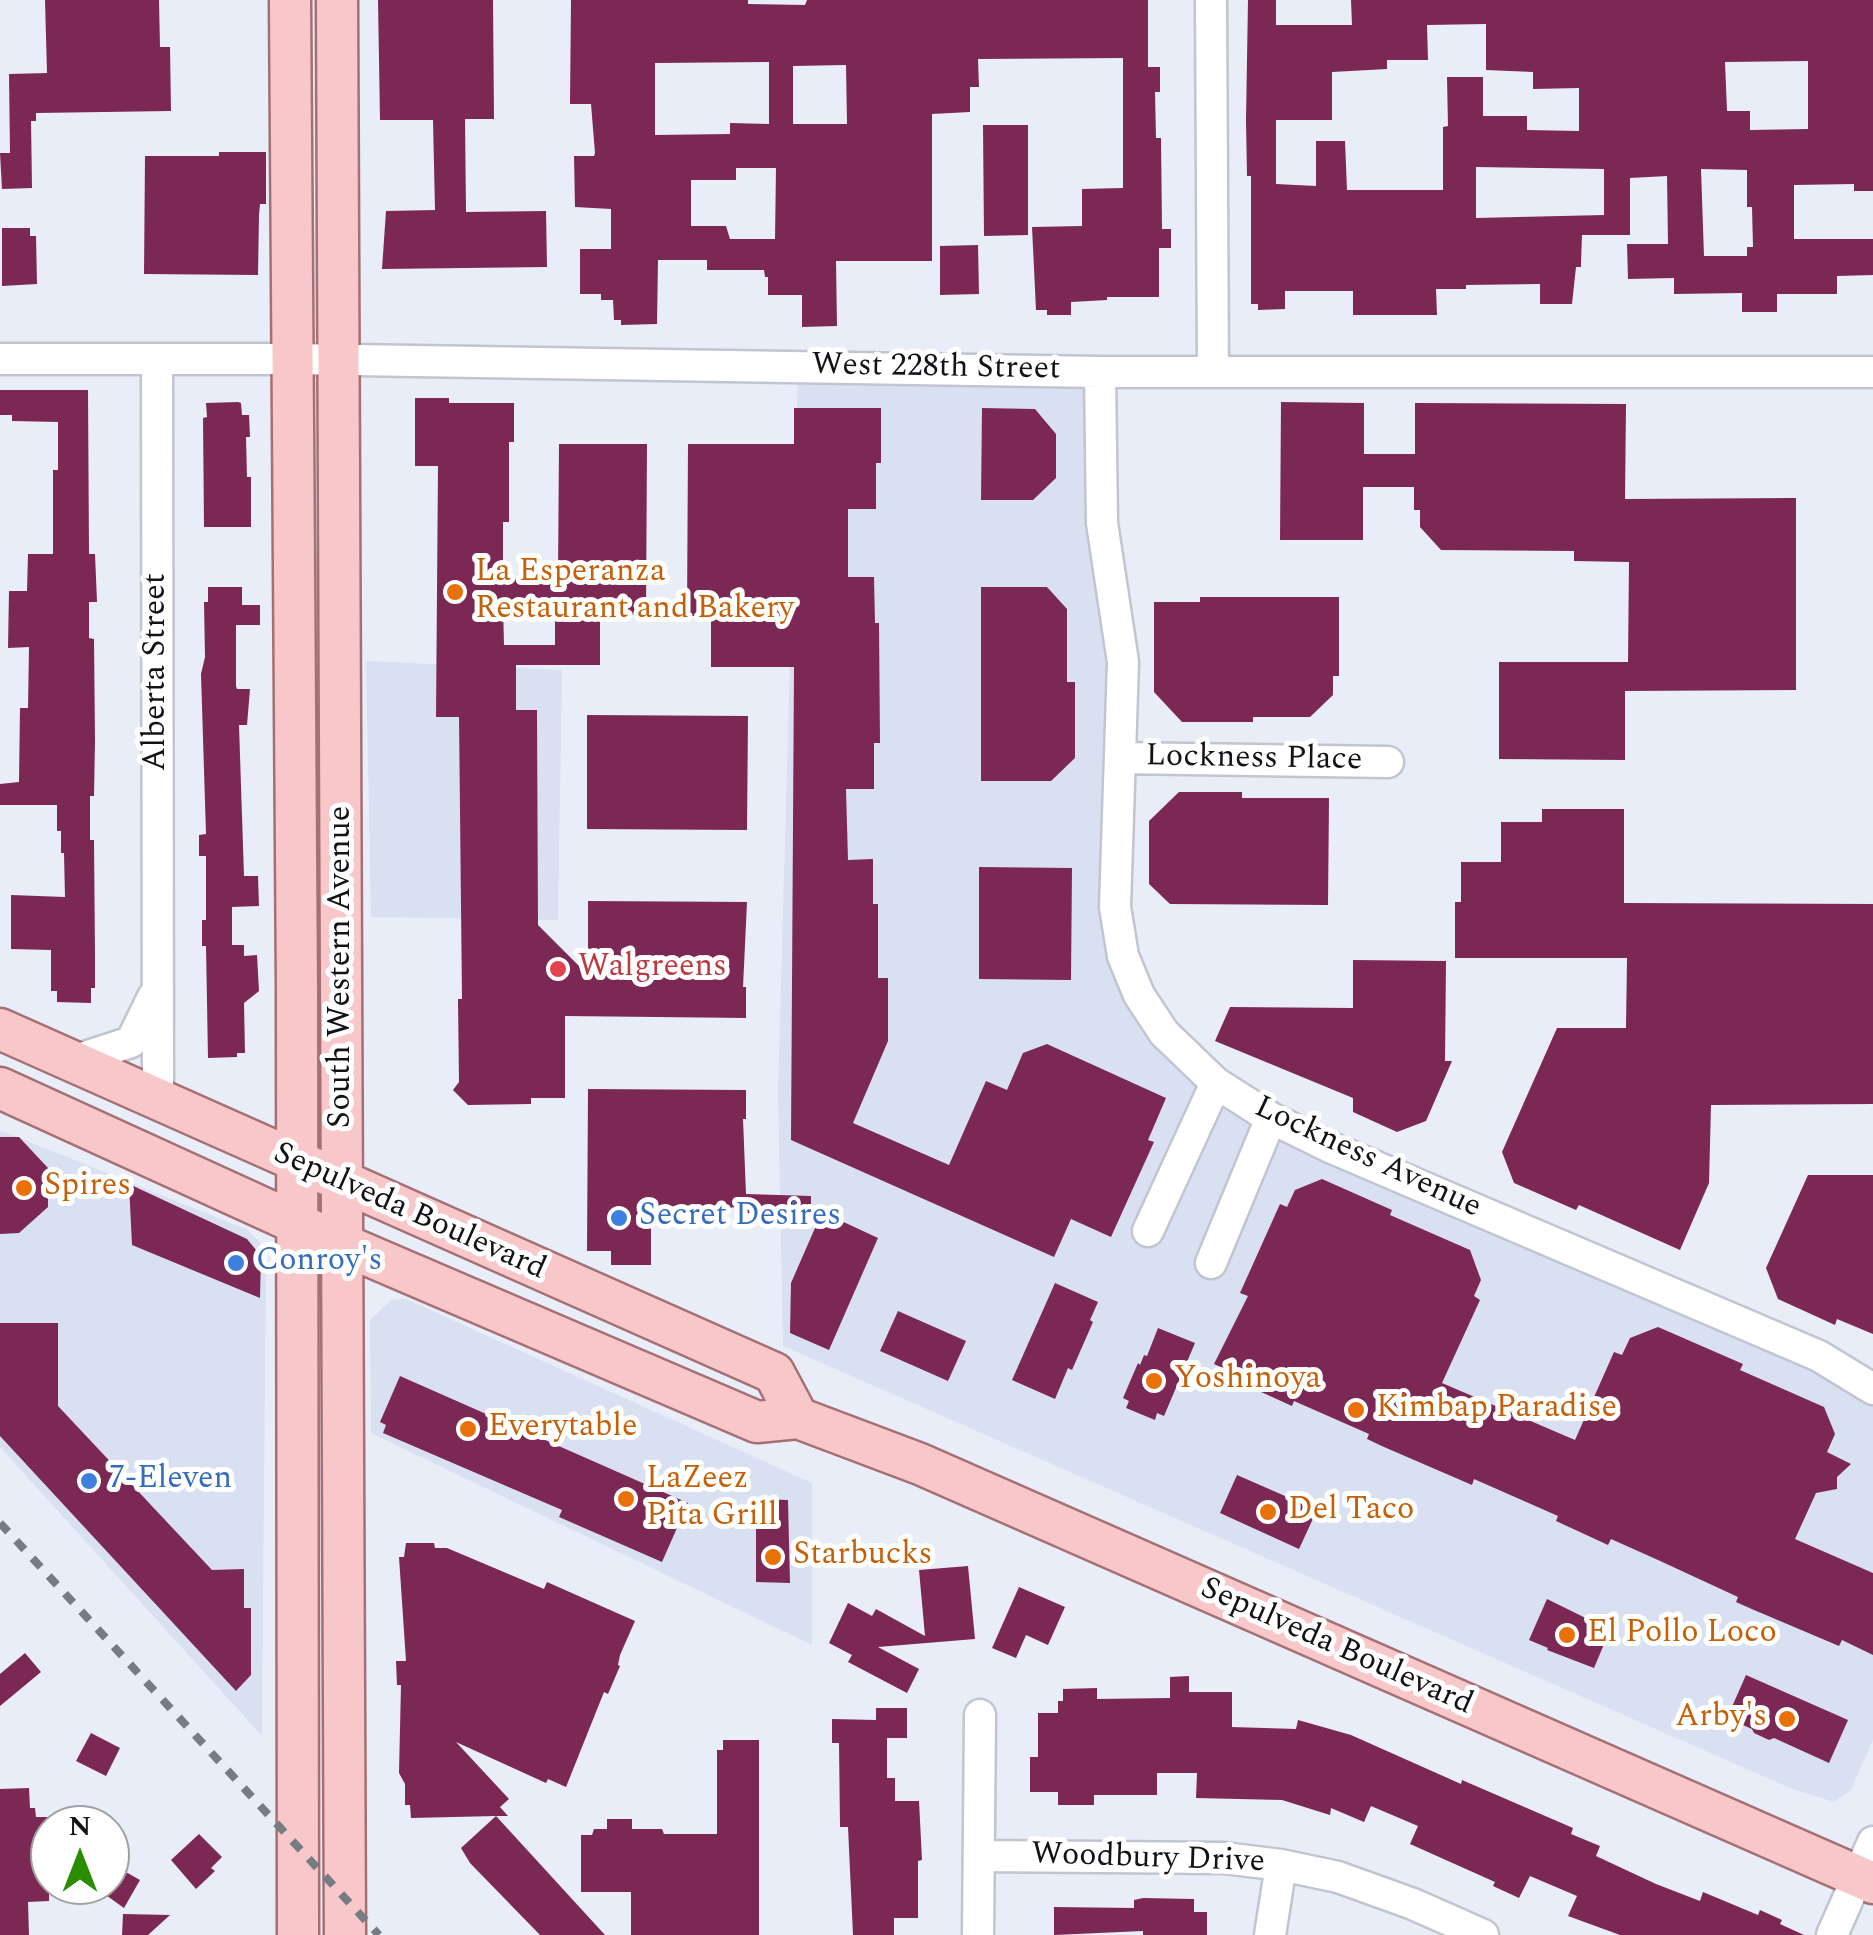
<!DOCTYPE html>
<html>
<head>
<meta charset="utf-8">
<style>
  body { margin:0 }
  #map { position:relative; width:1873px; height:1935px; overflow:hidden; background:#e8edf8; font-family:Spectral,serif }
  canvas { display:block }
  .north { position:absolute; left:30px; top:1805px; width:100px; height:100px; box-sizing:border-box; background:#fff; border:2px solid #a0a1a2; border-radius:50%; rotate:0deg; font-size:28px; font-weight:700; line-height:40px; text-align:center; color:#111317 }
  .north::after { content:''; display:block; margin:auto; width:35px; height:45px; background:#2a8c01; clip-path:polygon(50% 0,100% 100%,50% 72%,0 100%) }
</style>
</head>
<body>
<div id="map">
<canvas width="1873" height="1935"></canvas>
<div class="north">N</div>
</div>
<script>
const context = document.querySelector('canvas').getContext('2d');
context.lineJoin = 'round';
function fill(path, color) { context.fillStyle = color; context.fill(path, 'evenodd'); }
const poly = rows => new Path2D(rows.map(r => 'M' + r).join(''));
function strokePath(path, color, width, dash) { context.strokeStyle = color; context.lineWidth = width; context.lineCap = dash ? 'butt' : 'round'; context.setLineDash(dash || []); context.stroke(path); }
function drawText(font, color, halo, rows, align = 'center') {
  context.font = font + ' Spectral,serif'; context.lineWidth = 10; context.setLineDash([]); context.textBaseline = 'middle'; context.strokeStyle = halo; context.fillStyle = color; for (const [text, x, y, turn = 0] of rows) {
    context.save(); context.translate(x, y); context.rotate((+turn || 0) * Math.PI / 180); context.textAlign = isNaN(turn) ? turn : align; if (halo) context.strokeText(text, 0, 0); context.fillText(text, 0, 0); context.restore();
  }
}
const built = poly([
  [798,372,1098,375,1111,588,1119,956,1193,1067,1873,1392,1873,1740,1851,1790,1834,1802,1790,1788,783,1346,778,1092],
  [366,661,562,670,558,920,371,917],
  [0,1130,248,1230,266,1249,262,1736,0,1447],
  [406,1299,812,1483,812,1645,371,1433,370,1320,391,1300]
]);
const building = poly([
  [45,0,159,0,160,47,170,47,171,111,36,113,36,121,31,121,32,188,2,189,0,153,10,153,9,74,47,73],
  [378,0,493,0,494,119,465,119,466,212,546,211,547,267,382,269,386,211,435,210,433,120,380,120],
  [571,0,748,0,748,4,805,5,807,0,1148,0,1148,67,1160,67,1160,92,1155,92,1156,138,1161,138,1162,229,1171,229,1171,248,1159,248,1159,297,1107,297,1107,300,1071,302,1071,315,1047,315,1047,310,1036,310,1032,227,1082,226,1082,189,1123,188,1123,58,978,59,979,87,970,87,970,112,932,114,932,261,836,261,837,326,802,327,802,295,768,295,768,277,765,277,764,270,707,270,707,260,658,260,657,324,621,325,621,320,614,320,613,300,601,300,601,294,580,294,580,249,611,249,611,209,575,207,574,156,594,156,595,153,591,104,570,104],
  [769,62,769,124,730,123,730,134,655,135,655,63],
  [846,65,847,124,793,124,793,66],
  [736,168,776,168,775,239,730,239,726,226,691,226,691,180,736,180],
  [1248,0,1276,0,1276,25,1352,25,1351,0,1873,0,1873,191,1854,191,1854,184,1794,185,1794,239,1873,239,1873,275,1837,276,1837,294,1777,294,1777,312,1742,312,1742,293,1674,294,1674,278,1628,279,1627,244,1668,244,1667,176,1630,178,1630,235,1582,235,1581,263,1581,267,1576,267,1572,304,1540,304,1540,284,1466,285,1466,289,1436,289,1437,315,1353,315,1353,291,1285,291,1285,309,1258,310,1258,304,1251,304,1251,176,1247,176,1246,120],
  [1486,24,1486,70,1533,72,1533,89,1579,88,1579,131,1527,130,1527,116,1483,116,1483,77,1447,77,1448,126,1443,127,1443,190,1347,190,1345,141,1316,141,1316,186,1276,184,1276,120,1332,120,1332,72,1387,69,1387,60,1428,60,1427,25],
  [1808,61,1808,129,1750,130,1750,111,1727,111,1725,62],
  [1476,167,1604,169,1604,215,1476,218],
  [1701,169,1747,170,1747,207,1752,207,1753,247,1747,247,1747,256,1704,256],
  [983,125,1028,125,1028,235,984,236],
  [219,152,266,152,266,204,260,204,259,215,258,275,144,274,145,156,219,156],
  [2,228,30,228,30,236,36,236,37,284,2,286],
  [978,245,979,294,940,295,940,246],
  [0,390,88,390,89,554,95,554,97,602,89,602,89,638,94,639,95,741,94,796,90,796,90,840,94,840,95,955,95,988,91,988,91,1003,57,1002,57,991,51,991,51,950,11,949,11,895,65,897,64,853,61,853,61,831,57,831,57,805,0,805,0,784,19,782,20,708,28,708,29,647,8,648,9,591,27,591,28,554,53,554,53,470,58,470,58,422,12,421,12,415,0,415],
  [415,398,449,398,449,403,514,403,514,442,509,442,509,522,503,522,503,579,558,578,559,444,647,444,646,615,600,615,600,665,516,665,516,710,537,710,538,925,588,975,588,901,747,902,743,987,746,987,746,1018,565,1016,565,1098,531,1098,531,1104,468,1105,453,1090,459,1082,458,999,462,999,459,717,436,717,438,466,415,466],
  [503,605,555,605,555,645,504,645],
  [238,402,241,403,242,415,249,415,250,437,246,437,247,477,251,477,251,527,204,527,203,418,207,417,206,403],
  [1281,402,1364,403,1364,454,1415,454,1415,403,1626,404,1625,499,1796,498,1796,690,1625,691,1625,760,1499,759,1499,662,1628,662,1629,562,1574,561,1574,551,1441,550,1420,527,1420,510,1414,510,1414,487,1363,487,1363,540,1280,540],
  [794,408,881,408,881,463,876,463,876,509,848,509,848,577,874,577,875,623,879,623,880,743,874,743,874,789,846,789,848,860,873,859,873,904,878,904,878,978,888,978,888,1041,853,1123,949,1165,986,1081,1007,1090,1023,1053,1047,1044,1166,1098,1148,1140,1154,1142,1111,1237,1071,1219,1054,1257,791,1140,794,667,711,667,711,616,687,616,688,444,794,444],
  [982,408,1035,409,1056,434,1056,478,1033,500,981,500],
  [208,587,242,587,242,605,260,605,260,625,236,625,236,686,237,689,250,689,247,725,239,725,244,876,258,876,259,906,232,907,232,945,244,945,244,956,257,955,259,991,244,1003,245,1053,237,1053,237,1057,208,1058,206,946,202,946,202,920,206,920,206,856,199,856,199,835,206,834,201,674,205,657,204,602,208,602],
  [981,587,1047,587,1067,609,1067,682,1075,682,1075,758,1051,781,981,781],
  [1200,597,1339,597,1339,676,1333,676,1333,695,1310,717,1253,717,1253,722,1182,722,1154,692,1154,602,1200,602],
  [587,715,748,716,747,830,587,829],
  [1179,792,1242,792,1242,798,1329,798,1328,905,1170,904,1149,884,1149,821],
  [1542,809,1624,809,1624,903,1873,904,1873,1104,1711,1105,1709,1183,1680,1250,1579,1205,1576,1210,1514,1183,1502,1152,1557,1028,1626,1028,1627,958,1455,958,1455,902,1461,902,1461,862,1501,862,1501,822,1542,822],
  [979,867,1072,868,1071,980,979,979],
  [1353,960,1446,961,1445,1061,1452,1061,1426,1121,1397,1132,1353,1112,1353,1098,1215,1041,1230,1007,1353,1008],
  [588,1089,746,1090,746,1119,743,1119,746,1194,811,1196,811,1213,742,1213,742,1206,722,1209,651,1205,651,1265,611,1265,611,1251,587,1251],
  [0,1137,19,1137,48,1168,48,1207,19,1233,0,1234],
  [1808,1175,1873,1175,1873,1334,1837,1319,1835,1325,1778,1299,1766,1268],
  [1322,1179,1392,1210,1390,1215,1470,1250,1481,1280,1474,1296,1480,1300,1442,1383,1575,1440,1614,1352,1622,1355,1630,1338,1658,1327,1743,1364,1740,1370,1824,1407,1835,1434,1827,1452,1851,1464,1837,1477,1837,1489,1816,1493,1795,1539,1873,1573,1873,1655,1842,1640,1839,1646,1754,1610,1736,1602,1738,1597,1658,1560,1611,1539,1608,1545,1556,1521,1558,1516,1474,1479,1472,1485,1384,1447,1367,1439,1369,1434,1294,1401,1292,1406,1239,1382,1241,1376,1214,1364,1248,1296,1240,1293,1280,1204,1287,1207,1295,1190],
  [129,1184,247,1239,261,1256,260,1298,132,1245],
  [822,1212,878,1238,829,1350,790,1333,791,1283],
  [1055,1283,1098,1302,1090,1320,1093,1322,1072,1370,1068,1368,1055,1399,1012,1380],
  [898,1311,966,1341,948,1381,880,1351],
  [0,1323,58,1323,58,1406,212,1570,244,1569,244,1608,251,1608,251,1675,236,1691,0,1436],
  [1158,1328,1195,1343,1164,1416,1157,1413,1155,1420,1126,1408,1129,1401,1123,1398,1138,1363,1140,1365,1144,1355,1147,1356],
  [400,1376,688,1503,662,1562,559,1517,562,1510,383,1433,386,1425,380,1422],
  [1237,1475,1317,1510,1299,1549,1220,1513],
  [756,1499,788,1500,790,1583,756,1582],
  [406,1543,434,1543,435,1548,447,1548,544,1589,547,1582,635,1621,620,1655,618,1665,620,1666,608,1694,604,1692,566,1787,548,1779,546,1783,456,1742,509,1799,500,1807,508,1816,496,1816,605,1935,540,1935,470,1863,461,1848,496,1816,411,1818,410,1805,405,1805,405,1784,399,1773,401,1685,397,1685,396,1661,406,1661,399,1557,404,1557],
  [968,1566,975,1639,878,1647,919,1669,907,1693,848,1662,852,1655,829,1643,848,1603,872,1616,876,1609,925,1636,919,1570],
  [1019,1587,1065,1607,1048,1645,1026,1635,1016,1658,992,1648],
  [1547,1599,1610,1630,1594,1668,1547,1650,1548,1648,1529,1640],
  [25,1653,41,1672,0,1706,0,1674],
  [1746,1675,1848,1720,1829,1763,1774,1738,1769,1740,1754,1733,1752,1729,1727,1718],
  [1189,1676,1189,1692,1232,1692,1232,1727,1296,1729,1298,1720,1351,1735,1461,1784,1462,1780,1573,1828,1571,1834,1600,1846,1596,1856,1656,1884,1700,1901,1703,1892,1758,1915,1760,1910,1782,1920,1780,1924,1804,1935,1620,1935,1568,1916,1577,1896,1530,1876,1519,1898,1493,1886,1495,1882,1410,1844,1418,1826,1371,1806,1364,1822,1331,1808,1330,1815,1282,1800,1196,1798,1197,1773,1157,1773,1157,1795,1094,1795,1094,1805,1058,1805,1058,1792,1030,1792,1030,1757,1038,1757,1038,1713,1058,1713,1058,1701,1063,1701,1063,1689,1097,1688,1097,1699,1170,1698,1170,1677],
  [876,1708,907,1708,907,1738,887,1738,887,1778,895,1778,895,1801,919,1801,922,1860,918,1861,918,1918,894,1918,894,1935,853,1935,848,1827,840,1827,839,1743,832,1743,832,1719,876,1720],
  [91,1733,120,1748,106,1776,76,1761],
  [723,1740,759,1740,759,1935,631,1935,631,1892,581,1892,581,1835,592,1835,594,1829,607,1829,607,1819,632,1819,632,1829,662,1829,664,1834,717,1834,717,1750,723,1750],
  [29,1788,30,1808,35,1808,36,1817,50,1817,49,1901,28,1902,29,1935,0,1935,0,1789],
  [199,1834,222,1857,211,1868,215,1871,196,1889,171,1860],
  [110,1863,140,1880,124,1908,103,1893,110,1885],
  [1143,1898,1194,1899,1194,1912,1207,1912,1207,1935,1143,1935,1143,1931,1054,1935,1054,1907,1134,1908,1134,1900],
  [123,1914,170,1915,148,1935,122,1935]
]);
const minor = poly([
  [1211,0,1213,372],
  [0,359,291,359,1100,372,1873,372],
  [157,360,158,1102],
  [1100,372,1102,523,1123,662,1115,907,1123,956,1139,995,1164,1033,1216,1083,1271,1118,1332,1148,1819,1356,1873,1389],
  [1120,758,1388,762],
  [70,1062,131,1042,153,997],
  [1148,1231,1216,1083],
  [1211,1263,1271,1118],
  [981,1856,1224,1858,1281,1865,1338,1877,1413,1904,1483,1935],
  [978,1935,980,1715],
  [1270,1935,1281,1865],
  [1832,1935,1873,1842]
]);
const major = poly([
  [290,0,297,990,298,1935],
  [337,0,345,1935],
  [0,1029,774,1373,798,1418],
  [0,1088,344,1245,757,1422,798,1418,920,1464,1873,1883]
]);
const rail = poly([
  [0,1523,379,1935]
]);
const markers = [
  [455,592,10,"#e8710a"],
  [558,969,10,"#e0444e"],
  [24,1188,10,"#e8710a"],
  [619,1218,10,"#3f7fe0"],
  [236,1263,10,"#3f7fe0"],
  [1154,1381,10,"#e8710a"],
  [1356,1410,10,"#e8710a"],
  [468,1429,10,"#e8710a"],
  [89,1481,10,"#3f7fe0"],
  [626,1499,10,"#e8710a"],
  [1268,1512,10,"#e8710a"],
  [773,1557,10,"#e8710a"],
  [1567,1635,10,"#e8710a"],
  [1787,1719,10,"#e8710a"]
];
const streetNames = [
  ["West 228th Street",936,369,1],
  ["Alberta Street",158,672,-90],
  ["Lockness Place",1254,760,1],
  ["South Western Avenue",343,967,-90],
  ["Lockness Avenue",1367,1159,25],
  ["Sepulveda Boulevard",409,1213,24],
  ["Sepulveda Boulevard",1336,1648,24],
  ["Woodbury Drive",1148,1860,2]
];
const foodNames = [
  ["La Esperanza",475,574],
  ["Restaurant and Bakery",475,611],
  ["Spires",44,1188],
  ["Yoshinoya",1174,1381],
  ["Kimbap Paradise",1376,1410],
  ["Everytable",488,1429],
  ["LaZeez",646,1481],
  ["Pita Grill",646,1518],
  ["Del Taco",1288,1512],
  ["Starbucks",793,1557],
  ["El Pollo Loco",1587,1635],
  ["Arby's",1767,1719,"right"]
];
const healthNames = [
  ["Walgreens",578,969]
];
const shopNames = [
  ["Secret Desires",639,1218],
  ["Conroy's",256,1263],
  ["7-Eleven",109,1481]
];
fill(built, '#d9e0f2');
fill(building, '#7b2855');
strokePath(minor, '#c1c5d0', 35);
strokePath(major, '#a47074', 45);
strokePath(minor, '#fff', 30);
strokePath(major, '#f8c7ca', 40);
strokePath(rail, '#777b82', 8, [12, 12]);
for (const [x, y, r, color] of markers) { const dot = new Path2D(); dot.arc(x, y, r, 0, 2 * Math.PI); context.fillStyle = color; context.fill(dot); strokePath(dot, '#fff', 4); }
drawText('32px', '#111317', '#fff', streetNames);
drawText('32px', '#c56008', '#fff', foodNames, 'left');
drawText('32px', '#be3a42', '#fff', healthNames, 'left');
drawText('32px', '#366cbe', '#fff', shopNames, 'left');
</script>
</body>
</html>
